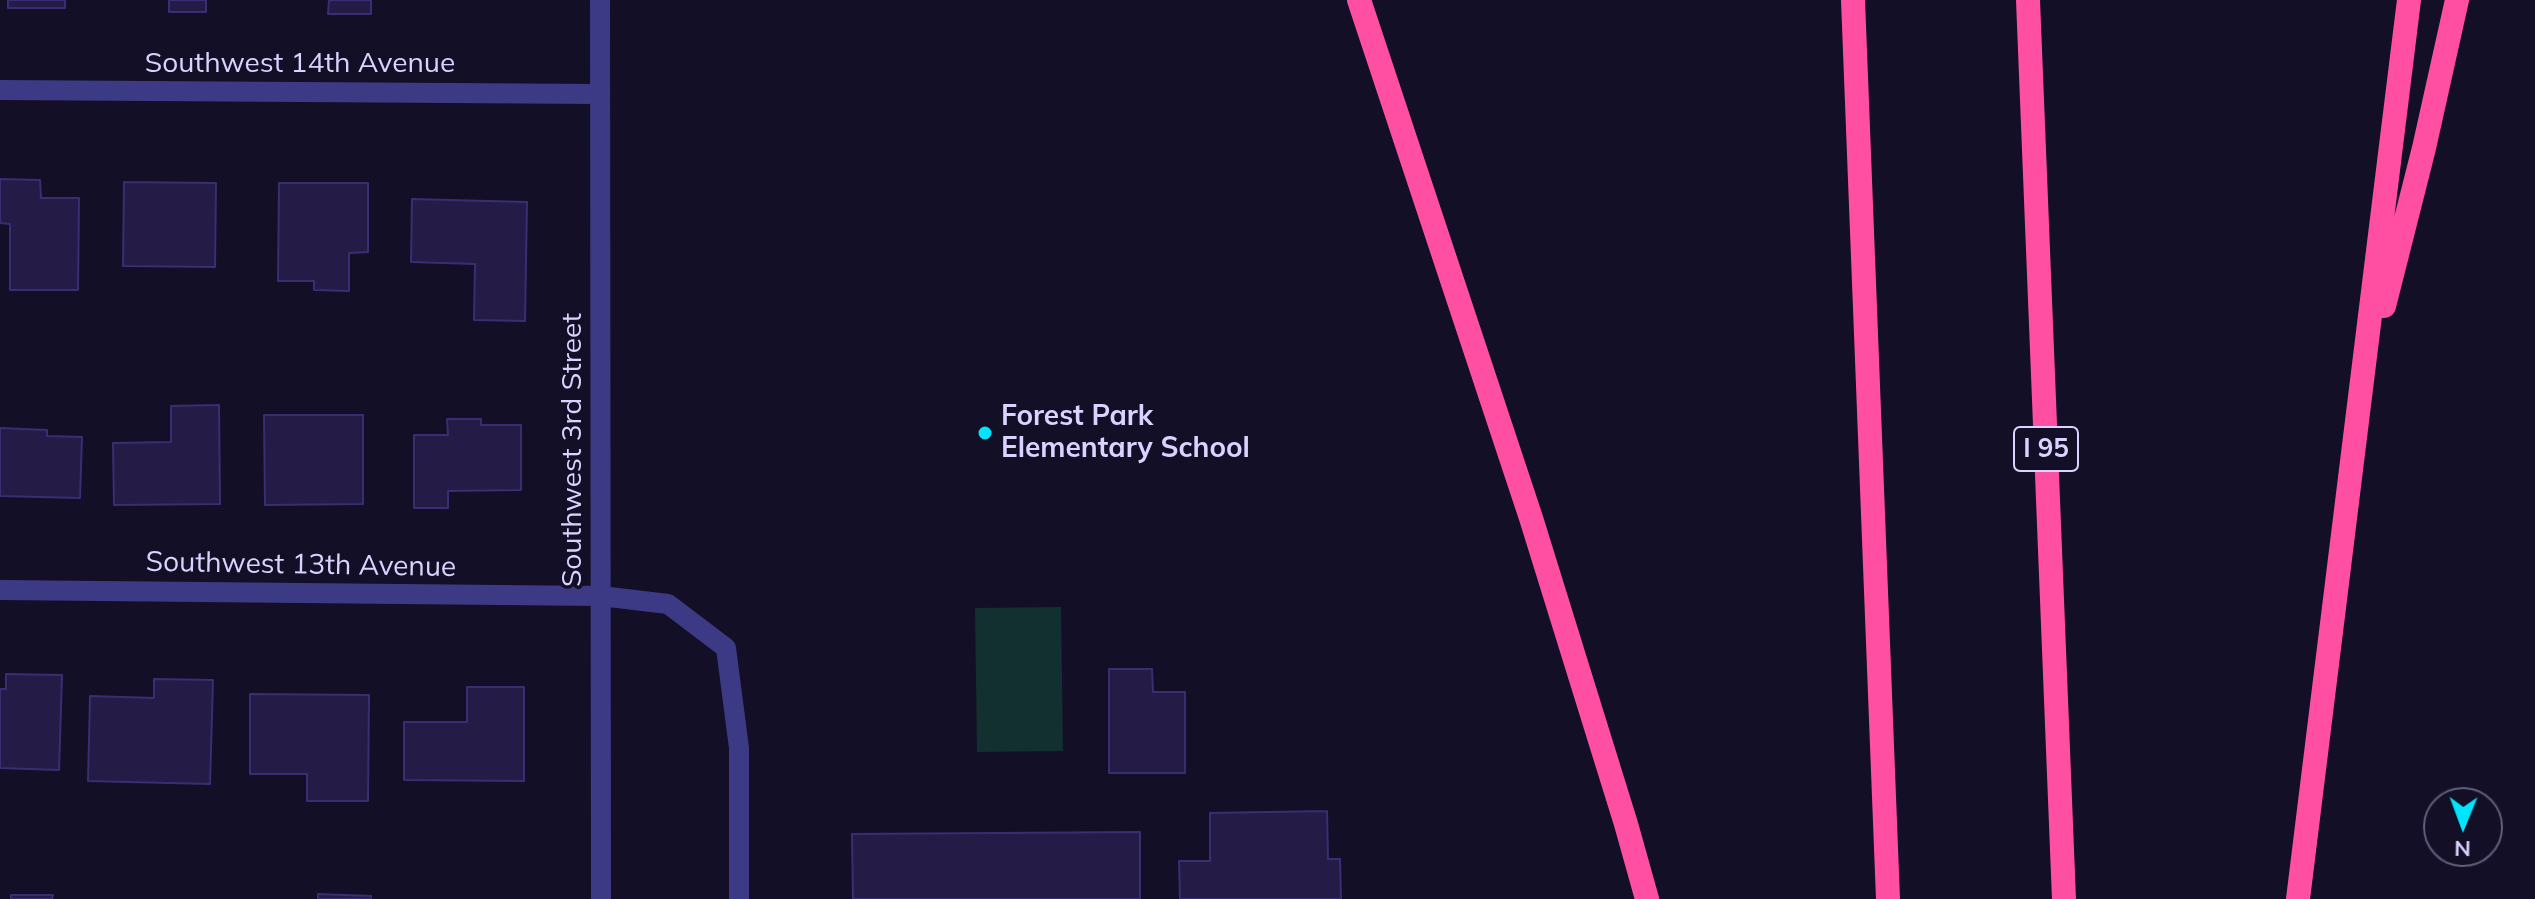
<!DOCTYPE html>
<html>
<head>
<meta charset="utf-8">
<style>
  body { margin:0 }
  #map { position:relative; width:2535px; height:899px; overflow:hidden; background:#130f26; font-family:Mulish,sans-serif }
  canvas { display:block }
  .north { position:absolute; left:2423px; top:787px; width:80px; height:80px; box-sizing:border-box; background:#130f26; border:2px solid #625e7d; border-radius:50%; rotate:181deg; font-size:22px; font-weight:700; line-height:32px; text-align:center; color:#d9d4ff }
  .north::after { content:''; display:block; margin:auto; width:28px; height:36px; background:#00e5ff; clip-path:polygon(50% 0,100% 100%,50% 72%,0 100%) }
</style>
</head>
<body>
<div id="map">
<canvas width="2535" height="899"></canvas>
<div class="north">N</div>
</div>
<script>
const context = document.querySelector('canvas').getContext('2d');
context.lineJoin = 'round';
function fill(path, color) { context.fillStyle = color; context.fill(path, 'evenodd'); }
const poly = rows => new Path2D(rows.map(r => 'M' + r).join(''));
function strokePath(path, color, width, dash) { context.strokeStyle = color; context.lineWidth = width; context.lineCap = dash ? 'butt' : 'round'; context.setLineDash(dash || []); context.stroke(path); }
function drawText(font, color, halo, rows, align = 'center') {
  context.font = font + ' Mulish,sans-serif'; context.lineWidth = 7; context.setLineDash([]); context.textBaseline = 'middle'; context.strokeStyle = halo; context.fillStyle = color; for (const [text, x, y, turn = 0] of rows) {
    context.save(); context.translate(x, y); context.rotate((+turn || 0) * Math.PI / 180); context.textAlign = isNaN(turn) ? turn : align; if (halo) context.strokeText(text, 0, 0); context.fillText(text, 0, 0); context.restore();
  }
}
const green = poly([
  [1061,607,1063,751,977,752,975,608]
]);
const building = poly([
  [8,0,65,0,65,8,8,8,8,0],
  [169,0,206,0,206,12,169,12,169,0],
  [329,0,371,0,371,14,328,14,329,0],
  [0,179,40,180,41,198,79,198,78,290,10,290,10,224,0,223,0,179],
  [124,182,216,183,215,267,123,266,124,182],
  [279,183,368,183,368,252,349,253,349,291,314,290,314,281,278,281,279,183],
  [412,199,527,202,525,321,474,320,475,264,411,262,412,199],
  [219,405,220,504,114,505,113,443,171,442,171,406,219,405],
  [264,415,363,415,363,504,265,505,264,415],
  [447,419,481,419,481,425,521,425,521,490,448,491,448,508,414,508,414,435,448,435,447,419],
  [0,428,47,430,47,436,82,437,80,498,0,496,0,428],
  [1109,669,1152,669,1153,692,1185,692,1185,773,1109,773,1109,669],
  [6,674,62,675,59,770,0,768,0,689,6,689,6,674],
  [154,679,213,680,210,784,88,781,90,696,154,698,154,679],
  [467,687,524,687,524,781,404,780,404,722,467,722,467,687],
  [250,694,369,695,368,801,307,801,307,774,250,774,250,694],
  [1327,811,1328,859,1340,859,1341,899,1180,899,1179,861,1210,861,1210,813,1327,811],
  [1140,832,1140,899,853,899,852,834,1140,832],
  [318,894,371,896,371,899,318,899,318,894],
  [11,895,53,895,52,899,11,899,11,895]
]);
const minor = poly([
  [600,0,601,899],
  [0,90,599,94],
  [0,590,601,596,668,604,726,648,739,748,739,899]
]);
const highway = poly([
  [1359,0,1531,518,1626,824,1647,899],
  [1853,0,1888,899],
  [2028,0,2064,899],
  [2384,306,2424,148,2457,0],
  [2298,899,2409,0]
]);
const markers = [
  [985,433,8,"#00e5ff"]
];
const shields = [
  [2046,449,64]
];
const shieldNames = [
  ["I 95",2046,449]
];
const streetNames = [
  ["Southwest 14th Avenue",300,64],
  ["Southwest 3rd Street",573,450,-90],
  ["Southwest 13th Avenue",301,565,1]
];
const poiNames = [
  ["Forest Park",1001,417],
  ["Elementary School",1001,449]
];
fill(green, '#12302f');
fill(building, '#241b47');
strokePath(building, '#3b2d73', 2);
strokePath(minor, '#3d3a85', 20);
strokePath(highway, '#ff4fa3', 24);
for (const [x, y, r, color] of markers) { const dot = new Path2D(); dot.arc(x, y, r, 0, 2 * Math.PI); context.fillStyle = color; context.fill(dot); strokePath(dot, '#130f26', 3); }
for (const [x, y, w] of shields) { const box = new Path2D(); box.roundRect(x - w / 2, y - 22, w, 44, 6); context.fillStyle = '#130f26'; context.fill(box); strokePath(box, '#d9d4ff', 2); }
drawText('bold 26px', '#d9d4ff', null, shieldNames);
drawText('28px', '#d9d4ff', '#130f26', streetNames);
drawText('bold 28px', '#d9d4ff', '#130f26', poiNames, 'left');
</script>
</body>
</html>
